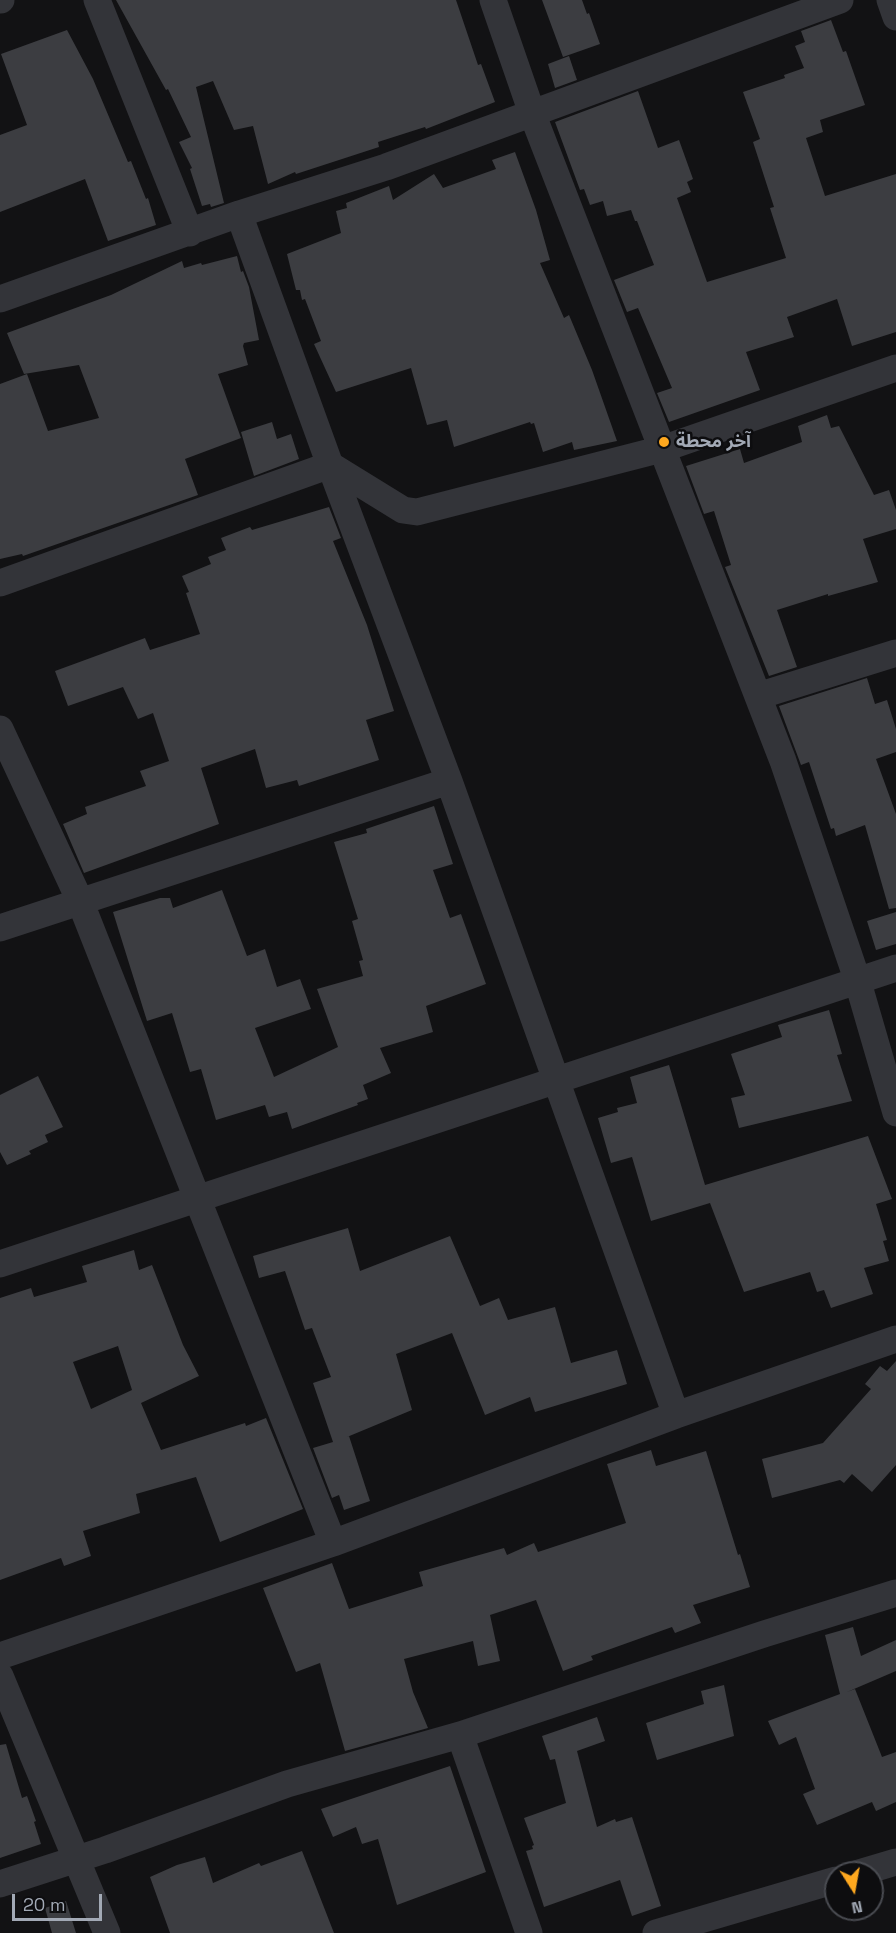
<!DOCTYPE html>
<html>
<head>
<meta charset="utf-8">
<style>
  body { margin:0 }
  #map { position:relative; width:896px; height:1933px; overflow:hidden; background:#121214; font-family:"Space Grotesk",sans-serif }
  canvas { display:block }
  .north { position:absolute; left:824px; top:1861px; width:60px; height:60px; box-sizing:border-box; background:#0d0d0f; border:2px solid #494b51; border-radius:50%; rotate:169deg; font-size:16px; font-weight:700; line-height:24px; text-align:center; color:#a2a9b5 }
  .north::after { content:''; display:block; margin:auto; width:21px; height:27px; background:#fea81f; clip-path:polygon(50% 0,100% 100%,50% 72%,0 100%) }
  .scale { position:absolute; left:12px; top:1894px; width:90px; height:27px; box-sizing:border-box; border:3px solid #a2a9b5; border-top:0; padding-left:8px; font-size:18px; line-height:21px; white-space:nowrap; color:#a2a9b5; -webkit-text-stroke:4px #0d0d0f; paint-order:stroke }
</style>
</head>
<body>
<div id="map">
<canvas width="896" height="1933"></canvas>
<div class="north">N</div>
<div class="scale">20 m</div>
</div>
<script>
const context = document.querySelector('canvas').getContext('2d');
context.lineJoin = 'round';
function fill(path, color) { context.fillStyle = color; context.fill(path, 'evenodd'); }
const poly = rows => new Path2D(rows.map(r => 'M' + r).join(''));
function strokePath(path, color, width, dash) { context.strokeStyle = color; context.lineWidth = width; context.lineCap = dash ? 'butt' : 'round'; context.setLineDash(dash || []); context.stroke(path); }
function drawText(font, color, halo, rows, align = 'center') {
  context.font = font + ' "Space Grotesk","Noto Sans Arabic",sans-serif'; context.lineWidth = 5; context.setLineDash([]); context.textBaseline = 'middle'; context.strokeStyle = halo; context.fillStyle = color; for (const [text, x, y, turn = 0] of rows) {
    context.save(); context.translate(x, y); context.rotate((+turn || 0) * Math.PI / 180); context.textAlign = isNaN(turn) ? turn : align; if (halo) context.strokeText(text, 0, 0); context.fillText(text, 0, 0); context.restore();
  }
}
const building = poly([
  [116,0,456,0,478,65,481,64,495,102,426,129,425,127,378,142,379,147,296,174,295,172,268,184,253,126,234,130,213,81,196,87,224,203,211,207,210,204,202,206,190,169,192,168,179,142,191,137,168,89,166,90],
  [542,0,582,0,587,14,589,13,600,44,563,57],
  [831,20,843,52,846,51,865,105,820,120,823,132,806,138,825,196,896,174,896,332,852,346,837,299,787,317,794,337,746,352,760,390,669,422,657,393,672,388,638,308,627,312,614,280,654,265,637,221,635,221,631,210,607,216,603,201,590,205,584,189,580,190,555,122,638,91,658,148,679,140,693,179,687,182,691,192,677,198,707,282,786,258,770,208,774,207,753,142,760,139,743,92,785,78,784,75,804,68,795,46,805,42,801,31],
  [67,30,93,79,128,162,131,161,146,199,148,198,156,225,108,241,85,179,0,212,0,135,27,125,1,54],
  [569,56,577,80,555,88,548,64],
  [515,152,536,210,550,260,540,263,564,318,569,315,592,370,617,441,574,450,572,442,543,452,534,423,531,424,530,422,454,447,447,420,427,425,411,368,336,392,314,344,321,341,305,299,302,300,300,290,296,290,287,254,341,233,336,211,347,208,346,203,389,186,393,200,434,174,443,188,496,169,492,160],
  [237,256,241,272,243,271,249,287,259,340,244,343,243,346,248,365,218,374,241,438,185,459,198,495,23,556,22,554,0,559,0,384,27,374,48,431,99,418,79,365,24,374,7,333,111,295,182,261,184,268,201,263,202,265],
  [827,415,831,428,839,426,874,495,889,490,896,510,896,529,863,539,878,582,828,596,828,594,777,610,797,667,769,676,725,567,731,565,714,511,704,514,686,466,740,449,744,463,802,442,798,426],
  [272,422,277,439,291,434,299,459,254,476,241,432],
  [329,507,341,538,333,541,367,625,394,711,366,720,379,760,299,786,297,780,266,788,255,749,201,768,219,824,84,873,63,824,87,814,85,807,146,786,140,771,169,761,153,713,138,719,123,687,68,706,55,671,145,638,150,650,200,634,186,593,189,592,182,576,211,564,208,557,226,550,221,538,250,527,252,530],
  [867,678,875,704,887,700,896,729,896,752,876,759,896,814,896,908,889,909,865,825,836,836,834,828,831,829,809,762,801,765,779,706],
  [434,806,453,864,433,870,450,918,461,914,486,984,426,1006,433,1032,380,1048,391,1073,363,1085,368,1099,357,1103,358,1105,292,1129,287,1112,269,1117,265,1105,216,1120,201,1069,190,1072,172,1013,147,1021,113,912,160,898,170,898,173,908,222,890,247,956,265,949,277,987,300,979,311,1009,255,1028,274,1077,338,1047,317,989,363,976,359,961,363,960,352,921,358,919,334,842,367,833,366,829],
  [896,912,896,944,876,950,867,921],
  [829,1010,842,1054,837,1055,852,1101,739,1128,731,1098,745,1095,731,1054,782,1037,778,1025],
  [669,1065,705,1185,868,1136,892,1199,876,1204,887,1240,883,1241,889,1261,864,1268,873,1294,831,1308,824,1290,817,1292,810,1272,744,1292,710,1203,651,1221,632,1157,611,1163,598,1118,618,1112,617,1108,637,1103,630,1077],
  [38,1076,63,1127,45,1135,48,1142,29,1151,31,1154,7,1165,0,1152,0,1095],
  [348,1228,360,1271,450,1236,480,1306,499,1298,508,1320,555,1307,571,1363,617,1350,627,1384,535,1412,530,1397,485,1415,452,1333,396,1354,412,1410,347,1437,349,1436,370,1501,344,1510,339,1495,332,1498,313,1448,333,1442,313,1383,331,1377,312,1328,305,1330,285,1271,259,1278,253,1256],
  [134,1250,139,1270,152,1265,183,1345,199,1376,141,1403,161,1450,245,1423,246,1426,266,1418,303,1509,220,1542,196,1477,136,1494,140,1513,83,1531,91,1556,64,1566,61,1558,0,1580,0,1298,31,1288,34,1297,87,1282,82,1266],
  [118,1346,132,1390,91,1409,73,1362],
  [896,1361,896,1465,872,1492,852,1474,844,1483,840,1480,772,1498,762,1459,823,1443,871,1389,865,1384,880,1366,887,1371],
  [651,1450,656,1466,706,1451,738,1555,740,1554,750,1587,693,1605,701,1623,675,1633,672,1627,591,1656,593,1660,563,1671,536,1600,490,1615,500,1661,478,1666,473,1641,404,1659,413,1692,428,1728,345,1751,320,1663,296,1672,263,1588,332,1563,349,1609,423,1586,419,1572,504,1548,507,1555,534,1543,538,1552,626,1523,607,1464],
  [853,1627,861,1656,896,1640,896,1671,847,1692,855,1689,882,1757,896,1752,896,1802,876,1811,872,1802,817,1825,803,1794,815,1789,796,1737,779,1745,768,1721,840,1694,825,1635],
  [724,1685,734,1736,657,1760,646,1723,704,1704,701,1691],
  [597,1717,605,1741,577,1751,597,1827,615,1819,616,1822,632,1817,661,1906,632,1916,620,1880,544,1907,526,1851,533,1849,532,1846,534,1845,524,1818,566,1803,555,1759,550,1760,542,1736],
  [6,1744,22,1798,27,1796,36,1821,34,1822,41,1844,0,1858,0,1745],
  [450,1766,486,1872,397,1905,378,1839,362,1844,356,1827,333,1837,321,1809],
  [302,1851,334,1933,170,1933,150,1877,177,1865,205,1857,213,1883,259,1863,261,1866],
  [66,1901,76,1933,52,1933,45,1908]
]);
const street = poly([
  [0,0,1,0],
  [97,0,190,233],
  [493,0,532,113,783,761,857,979,896,1113],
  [890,0,896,17],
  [239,214,330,465,449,781,676,1415],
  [0,299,239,214,386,167,840,0],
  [0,583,330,465,403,510,417,512,662,449,896,368],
  [758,696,896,653],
  [0,729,80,901,333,1543],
  [0,928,449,781],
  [0,1264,896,968],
  [0,1656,333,1543,676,1415,896,1339],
  [0,1676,107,1933],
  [460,1735,529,1933],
  [859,1873,896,1862],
  [0,1884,105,1850,287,1784,460,1735,764,1634,896,1593],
  [656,1933,836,1880]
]);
const markers = [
  [664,442,6,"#fea81f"]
];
const poiNames = [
  ["آخر محطة",676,442]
];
fill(building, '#3c3d41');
strokePath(street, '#333439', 27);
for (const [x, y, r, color] of markers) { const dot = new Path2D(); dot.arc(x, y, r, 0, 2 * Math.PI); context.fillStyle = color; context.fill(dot); strokePath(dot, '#0d0d0f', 2); }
drawText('bold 18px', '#a2a9b5', '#0d0d0f', poiNames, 'left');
</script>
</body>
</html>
